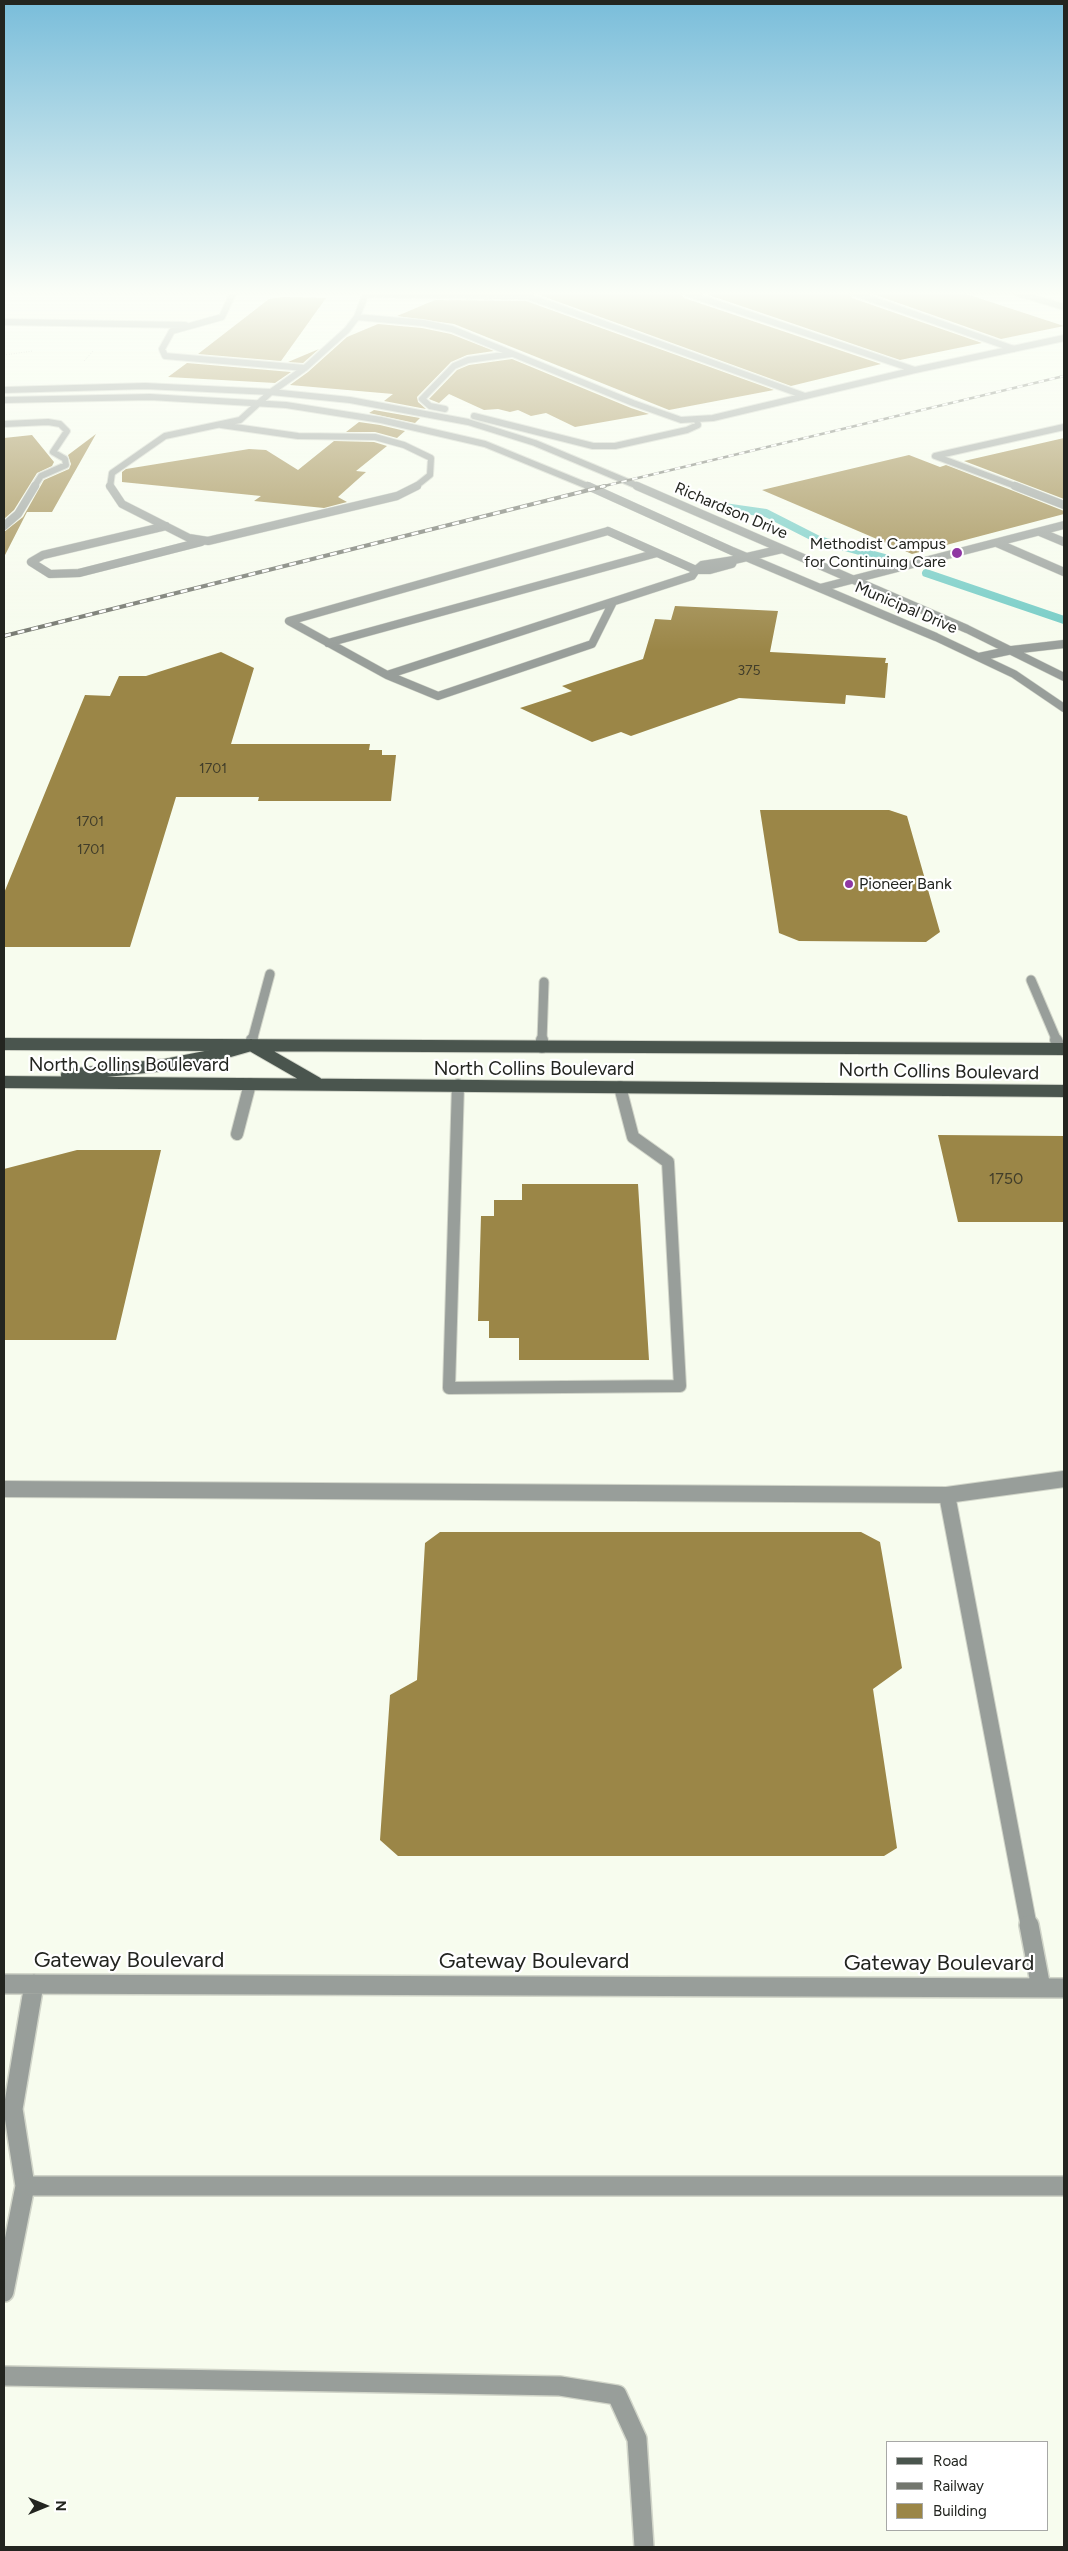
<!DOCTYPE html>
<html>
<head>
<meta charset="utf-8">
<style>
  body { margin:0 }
  #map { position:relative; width:1068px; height:2551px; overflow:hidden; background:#f7fcee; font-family:Figtree,sans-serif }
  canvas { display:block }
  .frame { position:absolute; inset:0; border:5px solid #232520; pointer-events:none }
  .legend { position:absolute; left:886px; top:2441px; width:162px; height:90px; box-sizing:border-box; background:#fff; border:1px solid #a7a8a6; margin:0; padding:6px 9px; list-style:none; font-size:15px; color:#232520 }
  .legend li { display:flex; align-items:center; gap:10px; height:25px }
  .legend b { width:25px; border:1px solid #a7a8a6 }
  .north { position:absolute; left:20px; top:2481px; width:50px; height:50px; -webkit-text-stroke:4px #fff; paint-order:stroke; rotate:90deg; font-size:14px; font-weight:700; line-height:20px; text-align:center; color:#232520 }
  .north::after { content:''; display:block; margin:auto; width:18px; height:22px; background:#232520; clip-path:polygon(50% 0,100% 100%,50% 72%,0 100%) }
</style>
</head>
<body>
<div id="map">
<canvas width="1068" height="2551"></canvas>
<div class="frame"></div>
<ul class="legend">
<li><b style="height:6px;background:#4a554e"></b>Road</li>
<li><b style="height:6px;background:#73766e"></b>Railway</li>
<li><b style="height:14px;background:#9b8647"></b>Building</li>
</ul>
<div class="north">N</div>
</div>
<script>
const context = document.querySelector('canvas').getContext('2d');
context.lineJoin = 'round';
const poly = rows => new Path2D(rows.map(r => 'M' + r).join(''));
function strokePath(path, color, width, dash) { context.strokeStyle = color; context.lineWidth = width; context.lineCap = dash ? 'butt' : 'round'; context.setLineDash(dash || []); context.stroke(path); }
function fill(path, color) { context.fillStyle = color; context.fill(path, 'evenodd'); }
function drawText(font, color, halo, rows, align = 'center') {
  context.font = font + ' Figtree,sans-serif'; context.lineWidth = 4.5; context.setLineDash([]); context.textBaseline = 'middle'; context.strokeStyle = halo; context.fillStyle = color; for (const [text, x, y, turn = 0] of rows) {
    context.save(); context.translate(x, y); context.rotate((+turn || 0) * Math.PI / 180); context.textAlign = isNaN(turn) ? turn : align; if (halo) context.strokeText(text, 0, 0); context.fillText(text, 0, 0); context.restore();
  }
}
const stream = poly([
  [724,507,766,513,819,540,885,558],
  [926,573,1064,620]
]);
const building = poly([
  [534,293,681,293,684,298,881,364,791,386],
  [703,293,849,293,852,298,982,343,900,360],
  [870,293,963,293,1064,326,1001,339],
  [283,297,326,298,281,361,198,354,269,299],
  [435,300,526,301,774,390,669,410,454,324,397,316],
  [378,324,422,328,451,334,494,351,467,355,451,362,417,397,418,402,426,409,384,401,393,394,290,385,308,372,347,337],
  [319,349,303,363,288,362],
  [512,359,631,408,649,414,575,427,546,413,531,416,518,410,510,412,498,409,484,410,449,394,439,403,429,399,457,370,469,365],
  [187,363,291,372,275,383,168,377],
  [374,410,420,418,415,423,369,413],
  [359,422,380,425,405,431,397,438,375,432,346,432],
  [96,434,52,512,27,512,4,557,4,532,23,517,44,480,69,469,71,464,68,455],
  [32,435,54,462,52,466,37,473,14,510,4,519,4,438],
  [1064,438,1064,499,964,461],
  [334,441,374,442,387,446,356,471,366,472,338,497,347,502,324,508,254,501,261,496,122,482,122,472,126,469,249,449,266,450,298,470],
  [909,455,940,467,946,465,1011,490,1064,511,1064,514,912,554,762,490],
  [675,606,778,611,770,652,886,658,885,663,888,663,885,698,846,695,845,704,739,698,631,736,621,732,592,742,520,708,572,691,562,686,643,659,655,619,671,620],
  [221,652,254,668,231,744,370,744,369,750,382,750,382,755,396,755,391,801,258,801,259,797,176,797,130,947,4,947,4,893,85,695,110,696,119,676,146,676],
  [760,810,889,810,907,816,940,932,926,942,799,941,779,933],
  [938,1135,1064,1136,1064,1222,958,1222],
  [77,1150,161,1150,116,1340,4,1340,4,1169],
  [522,1184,638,1184,649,1360,519,1360,519,1338,489,1338,489,1321,478,1321,481,1216,494,1216,494,1200,522,1200],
  [440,1532,861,1532,880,1542,902,1668,873,1689,897,1848,884,1856,398,1856,380,1840,390,1695,417,1680,425,1543]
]);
const path = poly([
  [4,355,33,351],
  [84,361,93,351]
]);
const minorFar5 = poly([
  [233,293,222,317,172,331,162,349,165,356,305,368],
  [686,293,915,370],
  [854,293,1014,349],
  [1018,293,1064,307],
  [366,294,527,296,805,396],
  [357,317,423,323,452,329,633,403,681,420,713,418,915,370,1064,338],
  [4,322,185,325],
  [4,390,145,386,271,392,350,400,468,422,535,443,640,487],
  [4,400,150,397,286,405,381,420,485,444,590,487],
  [445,409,430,406,422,399,454,366,468,360,511,354],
  [474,416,593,446,615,446,687,430,698,425,697,420],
  [4,424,48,422,60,424,67,431,53,452,65,459,66,465,41,476,34,487],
  [221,425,298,436,375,437,404,445,431,458,430,475,415,487],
  [110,487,112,473,165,436,240,420,271,392,305,368,347,330,357,317,366,293],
  [1018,487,935,456,1064,427]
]);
const minorFar4 = poly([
  [110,486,122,504,189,538,208,541,397,496,417,486],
  [588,486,732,551,936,637,1014,674,1064,708],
  [637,486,967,629,1064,677],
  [1015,486,1064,505],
  [4,526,18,514,35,486],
  [166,526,43,555,31,562,50,574,79,573,201,542],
  [608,531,696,570,692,576,387,675,289,621,608,531],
  [1040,532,1064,542],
  [997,543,1064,572],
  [734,560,782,549],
  [696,570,710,570,732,564,734,560],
  [696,570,702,565,734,560],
  [820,588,1064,525],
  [328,643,657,553],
  [979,657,1012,650,1064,644],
  [387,675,438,696,592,644,613,602]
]);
const minorFar3 = poly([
  [1031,980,1057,1041],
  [252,1041,270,974],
  [542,1041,544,982]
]);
const minorFar2 = poly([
  [1056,1040,1060,1049],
  [251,1045,252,1040],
  [542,1047,542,1040],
  [458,1085,449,1388,680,1386,668,1162,633,1137,620,1087],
  [237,1134,250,1084]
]);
const minorFar1 = poly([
  [4,1489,947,1495,1029,1927],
  [947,1495,1064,1479]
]);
const minor = poly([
  [1029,1925,1041,1988],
  [4,1984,1064,1988],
  [25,2186,1064,2186],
  [4,2292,25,2186,13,2109,34,1984],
  [4,2376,560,2386,617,2395,637,2439,644,2547]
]);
const major = poly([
  [4,1044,1064,1049],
  [67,1075,165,1065,216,1055,251,1045,317,1083],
  [4,1082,1064,1091]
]);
const railFar1 = poly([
  [600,487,1064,376]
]);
const rail = poly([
  [4,636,605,486]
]);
const markers = [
  [957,553,6,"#8f37a3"],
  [849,884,5,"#8f37a3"]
];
const farNumbernames = [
  ["375",749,671],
  ["1701",213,769],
  ["1701",90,822],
  ["1701",91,850]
];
const farStreetnames = [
  ["Richardson Drive",731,511,23],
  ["Municipal Drive",906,608,23]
];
const farPoinames = [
  ["Methodist Campus",946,544],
  ["for Continuing Care",946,562],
  ["Pioneer Bank",859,884,"left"]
];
const numberNames = [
  ["1750",1006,1179]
];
const streetNames = [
  ["North Collins Boulevard",129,1065],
  ["North Collins Boulevard",534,1069],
  ["North Collins Boulevard",939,1072,1]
];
const nearStreetnames = [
  ["Gateway Boulevard",129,1961],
  ["Gateway Boulevard",534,1962],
  ["Gateway Boulevard",939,1964]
];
strokePath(stream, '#72cbc5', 8);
fill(building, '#9b8647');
strokePath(minorFar5, '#d1d5c9', 8);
strokePath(minorFar4, '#d1d5c9', 9);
strokePath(minorFar3, '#d1d5c9', 11);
strokePath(minorFar2, '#d1d5c9', 14);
strokePath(minorFar1, '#d1d5c9', 18);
strokePath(minor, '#d1d5c9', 22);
strokePath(major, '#d1d5c9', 14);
strokePath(path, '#9fa399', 1, [0.5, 2]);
strokePath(minorFar5, '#989e9a', 6);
strokePath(minorFar4, '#989e9a', 8);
strokePath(minorFar3, '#989e9a', 9);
strokePath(minorFar2, '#989e9a', 12);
strokePath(minorFar1, '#989e9a', 16);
strokePath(minor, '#989e9a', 19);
strokePath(major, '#4a554e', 12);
strokePath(railFar1, '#73766e', 2.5);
strokePath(rail, '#73766e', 4);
strokePath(railFar1, '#fff', 2, [5.5]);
strokePath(rail, '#fff', 2.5, [7]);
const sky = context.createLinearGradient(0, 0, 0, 651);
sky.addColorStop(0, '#79bdda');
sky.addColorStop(0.45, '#fbfef7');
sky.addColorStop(1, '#fbfef700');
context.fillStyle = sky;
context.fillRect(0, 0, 1068, 651);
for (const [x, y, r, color] of markers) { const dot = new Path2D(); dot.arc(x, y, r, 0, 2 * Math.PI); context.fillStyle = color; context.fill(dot); strokePath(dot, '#fff', 2); }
drawText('14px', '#413d2a', null, farNumbernames);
drawText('16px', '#232520', '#fff', farStreetnames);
drawText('16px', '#232520', '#fff', farPoinames, 'right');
drawText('16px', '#413d2a', null, numberNames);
drawText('19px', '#232520', '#fff', streetNames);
drawText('22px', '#232520', '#fff', nearStreetnames);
</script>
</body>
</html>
